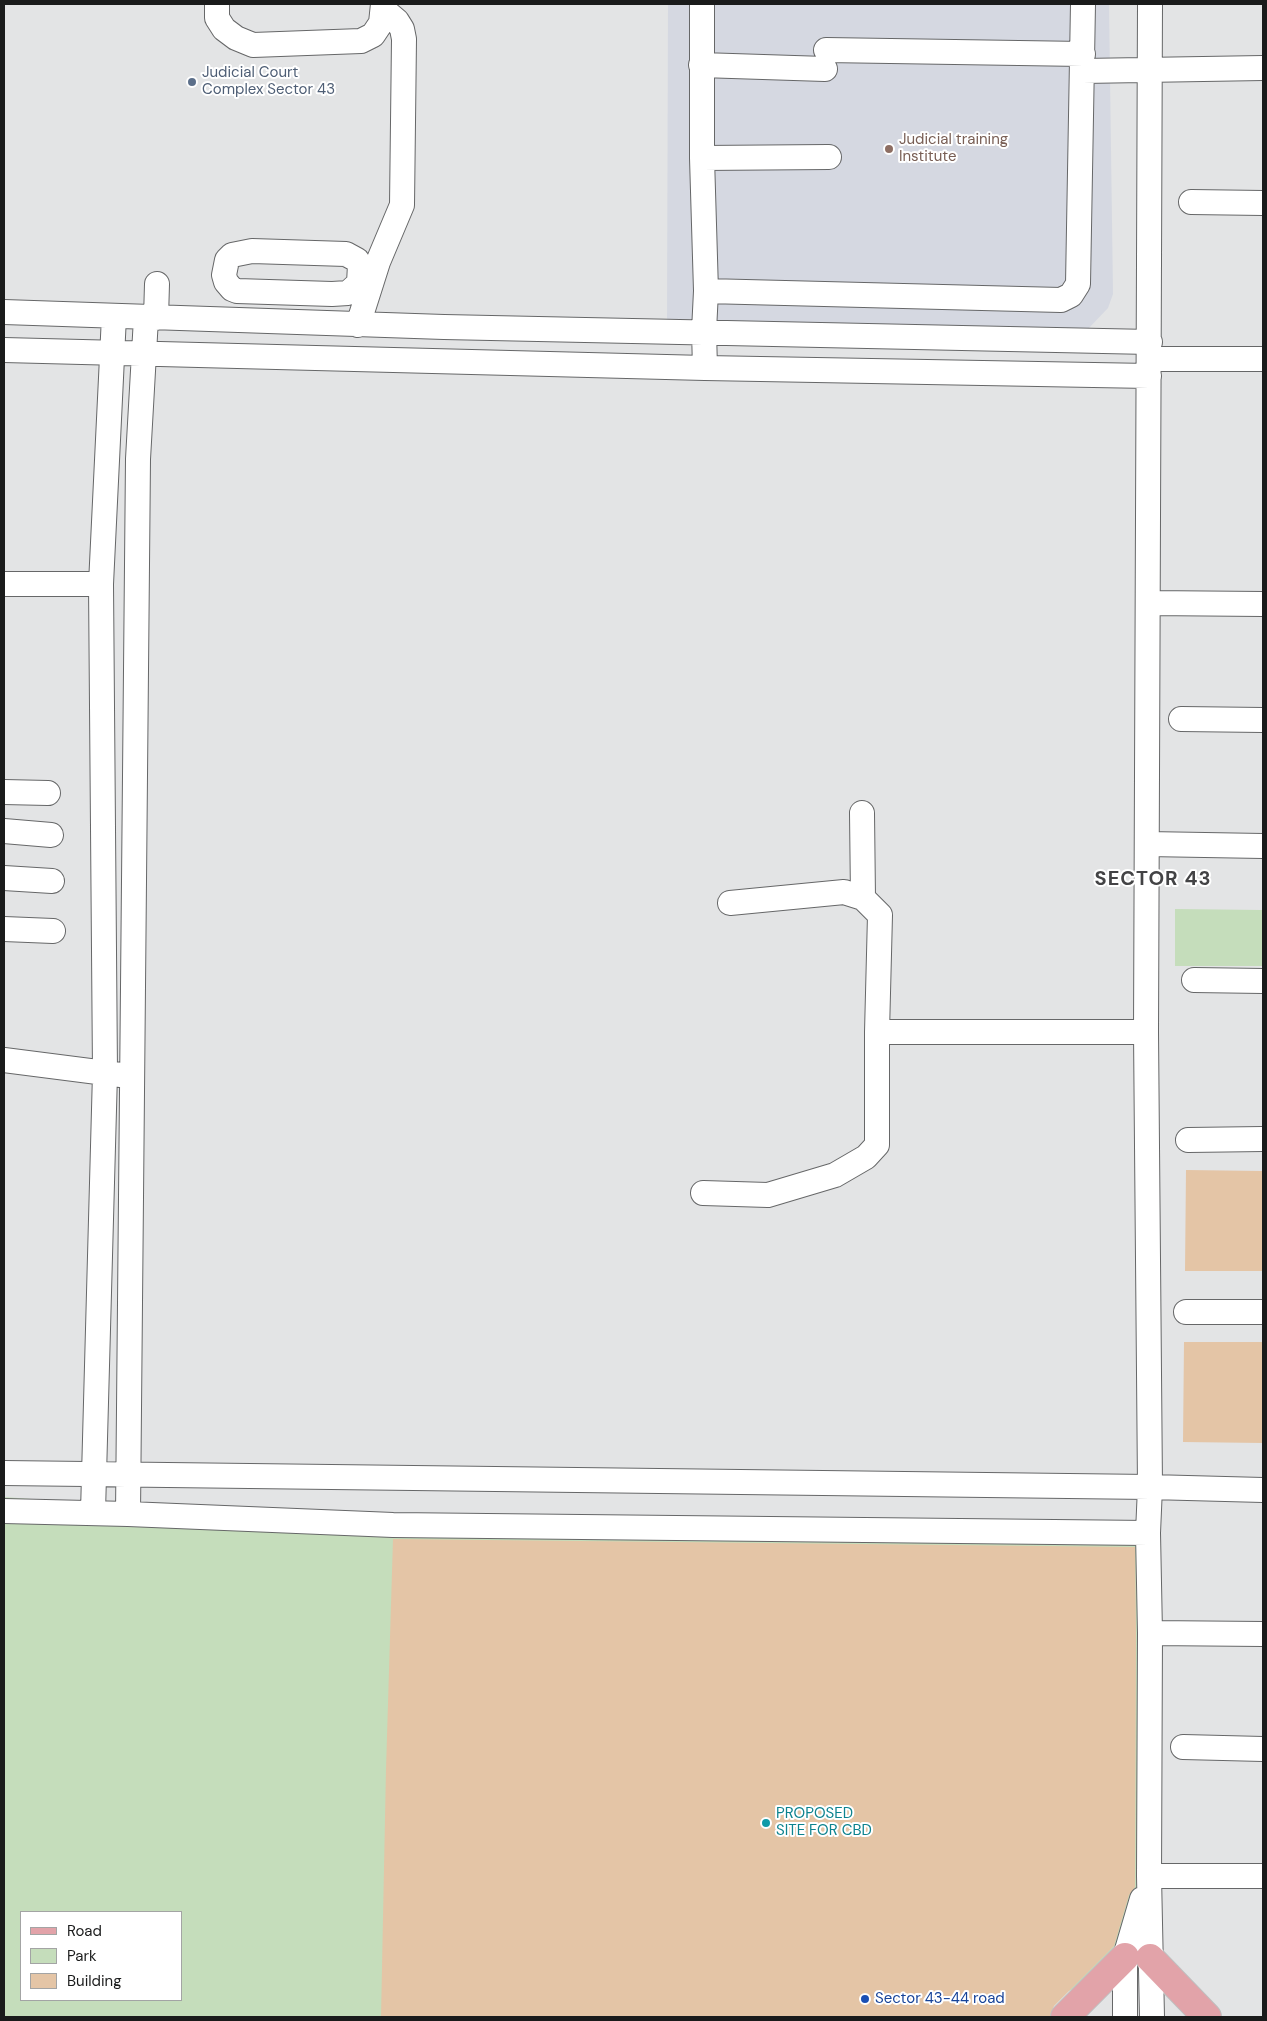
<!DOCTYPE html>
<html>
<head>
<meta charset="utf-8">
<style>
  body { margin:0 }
  #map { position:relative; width:1267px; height:2021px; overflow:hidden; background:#e3e4e5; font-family:"DM Sans",sans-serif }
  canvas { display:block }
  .frame { position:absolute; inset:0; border:5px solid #1a1b1b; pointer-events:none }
  .legend { position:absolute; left:20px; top:1911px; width:162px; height:90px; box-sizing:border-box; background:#fff; border:1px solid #a3a4a4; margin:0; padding:6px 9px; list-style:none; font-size:15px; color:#1a1b1b }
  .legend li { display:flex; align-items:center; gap:10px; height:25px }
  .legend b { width:25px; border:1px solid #a3a4a4 }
</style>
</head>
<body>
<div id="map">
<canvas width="1267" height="2021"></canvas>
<div class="frame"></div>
<ul class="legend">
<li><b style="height:6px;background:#e2a3a9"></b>Road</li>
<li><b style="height:14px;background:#c5ddbb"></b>Park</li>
<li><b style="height:14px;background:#e4c5a6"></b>Building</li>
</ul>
</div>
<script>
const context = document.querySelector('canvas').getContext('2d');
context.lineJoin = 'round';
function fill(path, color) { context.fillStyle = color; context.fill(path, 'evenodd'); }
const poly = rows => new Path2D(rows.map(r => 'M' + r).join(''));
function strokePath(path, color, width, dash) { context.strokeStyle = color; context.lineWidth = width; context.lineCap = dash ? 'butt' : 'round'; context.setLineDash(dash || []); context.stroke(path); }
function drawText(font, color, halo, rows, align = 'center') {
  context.font = font + ' "DM Sans",sans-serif'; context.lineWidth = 4; context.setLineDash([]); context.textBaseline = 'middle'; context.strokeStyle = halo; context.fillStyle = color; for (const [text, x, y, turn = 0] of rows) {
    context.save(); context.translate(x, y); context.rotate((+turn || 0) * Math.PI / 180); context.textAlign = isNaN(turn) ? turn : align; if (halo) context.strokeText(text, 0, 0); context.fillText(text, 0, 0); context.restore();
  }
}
const built = poly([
  [668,4,1109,4,1113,294,1108,308,1088,329,667,322]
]);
const green = poly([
  [1175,909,1263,910,1263,966,1175,966],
  [4,1497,393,1525,1148,1533,1144,1959,1038,2004,643,2017,4,2017],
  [21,1912,181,1912,181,2000,21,2000]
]);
const building = poly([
  [1186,1170,1263,1171,1263,1271,1185,1271],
  [1184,1342,1263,1342,1263,1443,1183,1442],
  [393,1539,1135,1547,1136,1633,1135,1887,1129,1895,1114,1946,1054,2006,1050,2017,381,2017,386,1769]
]);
const minor = poly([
  [217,4,217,18,224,29,236,38,253,45,361,41,373,35,381,23,383,4],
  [702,4,702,158,706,291,704,331,705,368],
  [1150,4,1146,1032,1150,1487,1148,1533,1150,1633,1149,1876,1152,2017],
  [826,50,1083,54],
  [701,65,825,69],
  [1083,71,1263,68],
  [702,158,829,157],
  [1191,202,1263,203],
  [252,251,346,254,357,260,360,265,359,283,348,293,332,294,237,291,232,289,226,282,224,275,227,260,232,255,252,251],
  [706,291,1061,300,1071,295,1078,284,1083,4],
  [4,312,444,327,1150,342],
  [156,318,157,284],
  [358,325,378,262,402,205,404,39,402,29,397,21,384,10],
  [4,350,705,368,1149,376],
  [1150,359,1263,359],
  [4,584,101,584],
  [1148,603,1263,604],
  [1181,719,1263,720],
  [4,792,48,793],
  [862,813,863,898],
  [4,831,51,835],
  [1147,844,1263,846],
  [4,878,52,881],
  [4,929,53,931],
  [1194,980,1263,981],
  [877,1032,1146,1032],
  [4,1060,121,1075],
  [1188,1140,1263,1139],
  [703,1193,768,1195,835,1175,866,1157,877,1145,877,1032,880,915,863,898,844,892,730,903],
  [1186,1312,1263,1312],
  [4,1473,1150,1487,1263,1490],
  [4,1511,128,1514,393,1525,1148,1533],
  [93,1512,105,1073,101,584,114,316],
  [128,1514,138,459,146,318],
  [1150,1633,1263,1634],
  [1183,1747,1263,1749],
  [1149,1876,1263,1876],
  [1125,2017,1125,1957,1142,1899]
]);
const major = poly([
  [1150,1958,1207,2017],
  [1065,2017,1125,1957]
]);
const markers = [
  [192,82,5,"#5c6f8a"],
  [889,149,5,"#8d6e63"],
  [766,1823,5,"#0f9aa8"],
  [865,1999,5,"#1a4fb4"]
];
const serviceNames = [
  ["Judicial Court",202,73],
  ["Complex Sector 43",202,90]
];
const educationNames = [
  ["Judicial training",899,140],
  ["Institute",899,157]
];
const cultureNames = [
  ["PROPOSED",776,1814],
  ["SITE FOR CBD",776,1831]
];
const transitNames = [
  ["Sector 43-44 road",875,1999]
];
const districtNames = [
  ["SECTOR 43",1153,880]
];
fill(built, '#d5d8e1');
fill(green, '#c5ddbb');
fill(building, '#e4c5a6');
strokePath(minor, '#666768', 26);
strokePath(major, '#bfbfbf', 30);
strokePath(minor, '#fff', 24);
strokePath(major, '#e2a3a9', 28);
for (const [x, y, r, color] of markers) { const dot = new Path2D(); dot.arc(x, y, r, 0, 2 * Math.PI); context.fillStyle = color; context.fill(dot); strokePath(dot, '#fff', 2); }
drawText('15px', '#4e5e75', '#fff', serviceNames, 'left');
drawText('15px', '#785e54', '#fff', educationNames, 'left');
drawText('15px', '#0d838f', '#fff', cultureNames, 'left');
drawText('15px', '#164399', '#fff', transitNames, 'left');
context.letterSpacing = '1px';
drawText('bold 20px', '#434345', '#fff', districtNames);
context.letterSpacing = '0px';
</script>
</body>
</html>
